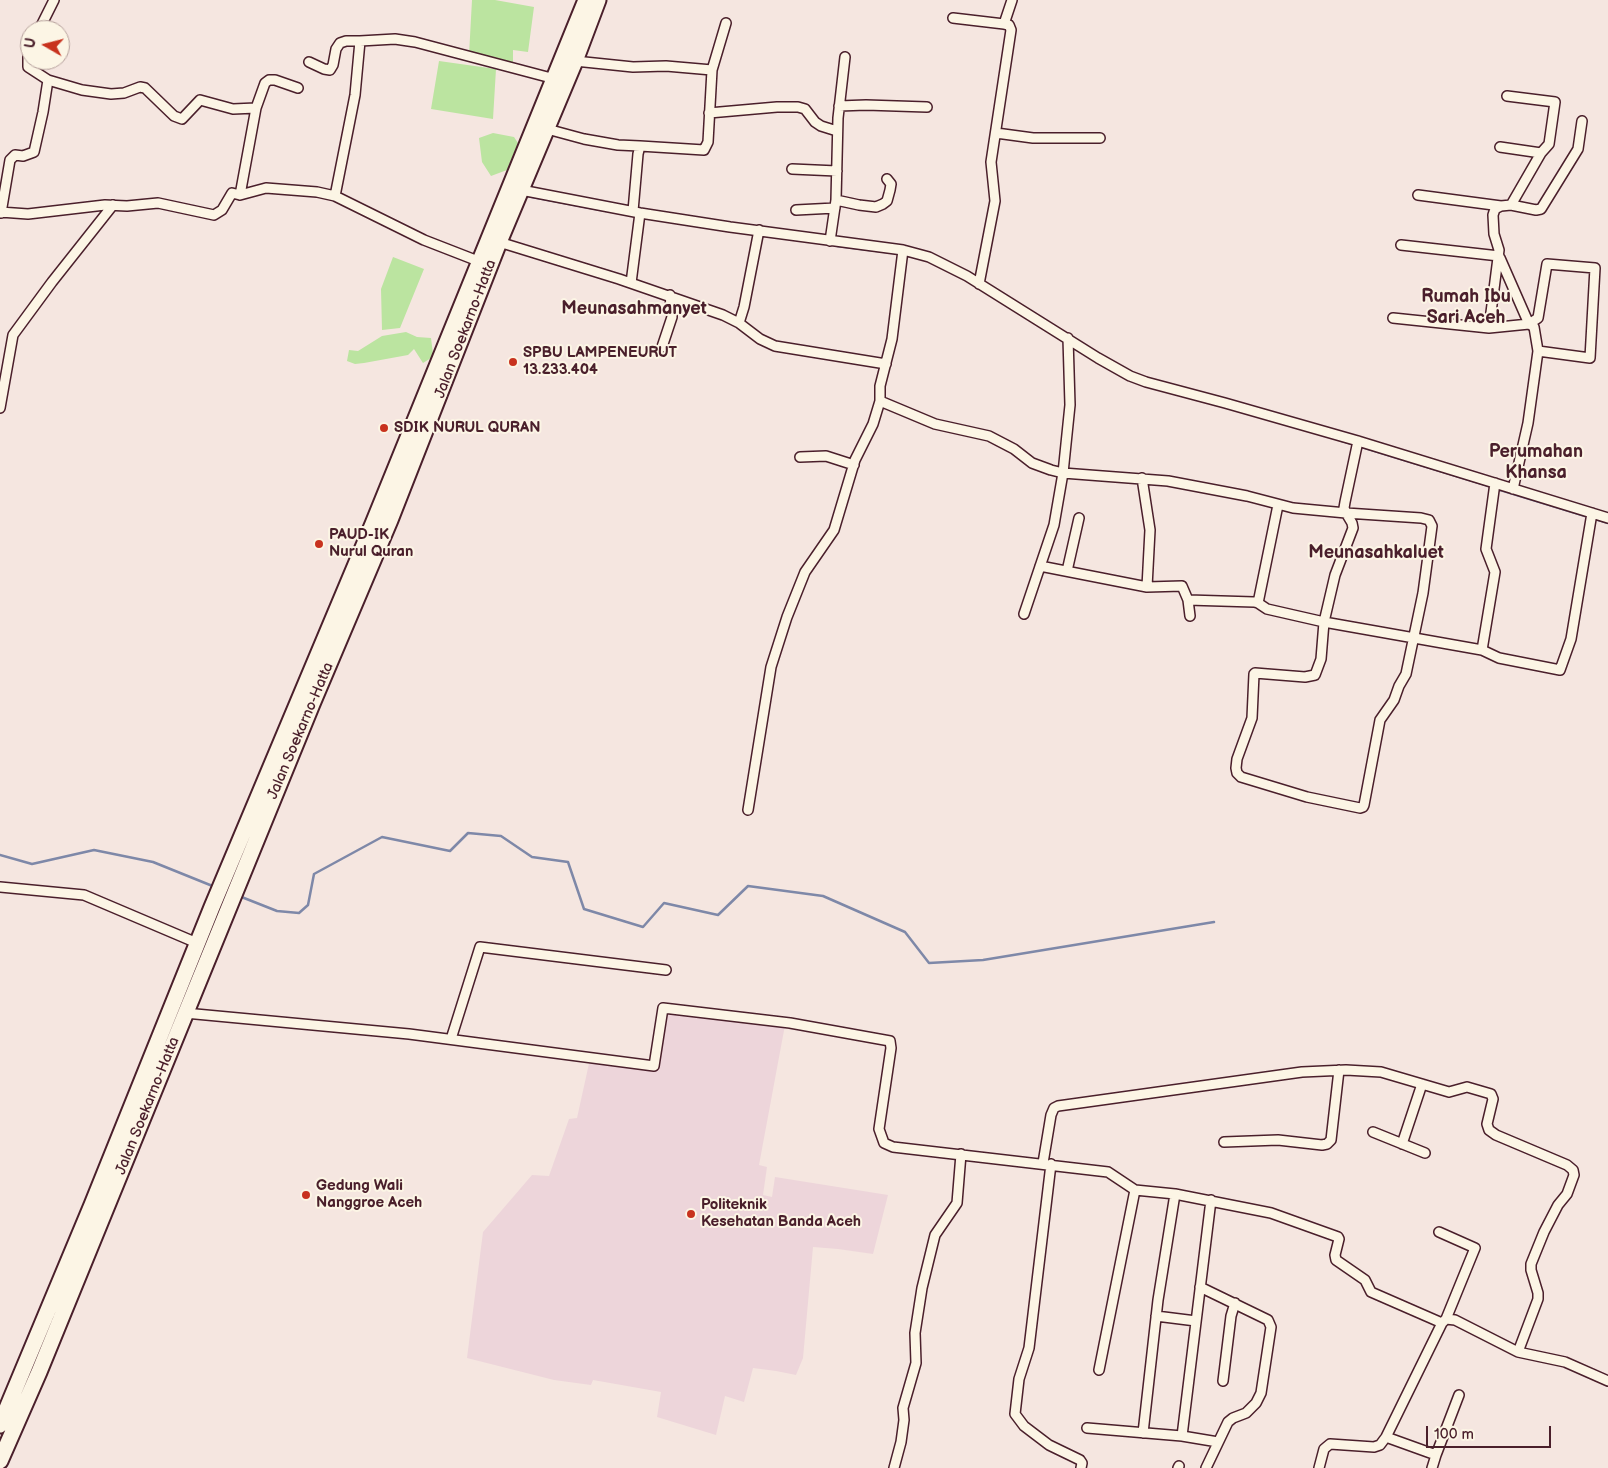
<!DOCTYPE html>
<html>
<head>
<meta charset="utf-8">
<style>
  body { margin:0 }
  #map { position:relative; width:1608px; height:1468px; overflow:hidden; background:#f5e6e0; font-family:"Balsamiq Sans",sans-serif }
  canvas { display:block }
  .north { position:absolute; left:20px; top:20px; width:50px; height:50px; box-sizing:border-box; background:#fcf5e5; border:1px solid #b59f9b; border-radius:50%; rotate:278deg; font-size:14px; font-weight:700; line-height:20px; text-align:center; color:#4a1f2b }
  .north::after { content:''; display:block; margin:auto; width:18px; height:22px; background:#c8321e; clip-path:polygon(50% 0,100% 100%,50% 72%,0 100%) }
  .scale { position:absolute; left:1426px; top:1426px; width:125px; height:22px; box-sizing:border-box; border:2px solid #4a1f2b; border-top:0; padding-left:6px; font-size:15px; line-height:18px; white-space:nowrap; color:#4a1f2b; -webkit-text-stroke:4px #fcf5e5; paint-order:stroke }
</style>
</head>
<body>
<div id="map">
<canvas width="1608" height="1468"></canvas>
<div class="north">U</div>
<div class="scale">100 m</div>
</div>
<script>
const context = document.querySelector('canvas').getContext('2d');
context.lineJoin = 'round';
function fill(path, color) { context.fillStyle = color; context.fill(path, 'evenodd'); }
const poly = rows => new Path2D(rows.map(r => 'M' + r).join(''));
function strokePath(path, color, width, dash) { context.strokeStyle = color; context.lineWidth = width; context.lineCap = dash ? 'butt' : 'round'; context.setLineDash(dash || []); context.stroke(path); }
function drawText(font, color, halo, rows, align = 'center') {
  context.font = font + ' "Balsamiq Sans",sans-serif'; context.lineWidth = 4; context.setLineDash([]); context.textBaseline = 'middle'; context.strokeStyle = halo; context.fillStyle = color; for (const [text, x, y, turn = 0] of rows) {
    context.save(); context.translate(x, y); context.rotate((+turn || 0) * Math.PI / 180); context.textAlign = isNaN(turn) ? turn : align; if (halo) context.strokeText(text, 0, 0); context.fillText(text, 0, 0); context.restore();
  }
}
const built = poly([
  [665,1006,785,1025,759,1165,767,1167,763,1195,772,1197,775,1177,888,1195,873,1254,838,1249,813,1247,803,1358,796,1375,776,1371,753,1368,744,1402,725,1396,716,1435,657,1417,661,1392,593,1380,591,1385,554,1380,467,1358,483,1232,532,1175,549,1176,569,1119,577,1118,590,1059,657,1067]
]);
const green = poly([
  [472,0,495,0,534,7,528,52,513,50,513,67,469,55],
  [439,61,496,69,493,119,431,109],
  [493,133,514,137,518,143,507,170,491,176,482,162,479,138],
  [393,257,424,269,400,328,382,330,381,289],
  [406,332,417,337,431,338,433,354,431,358,423,363,414,349,408,355,364,363,355,364,347,361,349,350,358,351,382,336]
]);
const stream = poly([
  [527,196,606,211],
  [837,246,901,254],
  [1342,441,1492,487],
  [1497,489,1608,523],
  [0,855,32,864,94,850,153,862,215,887],
  [239,896,277,911,299,913,308,905,314,874,382,837,450,851,468,833,501,836,532,857,568,862,584,909,643,927,664,903,718,915,748,886,823,896,905,932,929,963,983,960,1214,922]
]);
const minor = poly([
  [953,18,1004,24,1009,25,1011,30,991,162,995,201,979,284],
  [1004,24,1012,0],
  [39,30,54,0],
  [575,61,633,67,666,66,712,70],
  [309,62,324,69,330,70,333,65,336,49,340,43,346,41,360,41],
  [48,80,82,90,111,94,124,93,140,87,145,88,174,116,182,119,200,100,233,109,256,108,265,83,269,80,275,80,298,88],
  [1507,96,1555,102,1549,144,1541,153,1511,205],
  [839,106,866,105,927,107],
  [709,113,777,107,798,107,805,109,815,122,821,126,837,131],
  [547,129,584,139,618,145,640,146,638,154,633,211],
  [996,133,1033,138,1100,138],
  [640,146,704,150,708,142,712,70,726,23],
  [1500,147,1541,153],
  [792,169,837,171],
  [521,190,640,213,730,227,903,250,929,257,967,276,1098,358,1130,376,1146,382,1225,403,1358,441,1608,518],
  [240,195,256,108],
  [1418,195,1501,206],
  [335,196,355,95,360,41,395,39,415,42,555,79],
  [836,200,859,205,876,207,883,204,887,201,890,190,891,184,887,179],
  [796,210,835,208],
  [0,212,28,214,105,205,127,206,158,203,214,215,222,210,232,193,240,195,266,188,317,192,335,196,424,240,478,261],
  [1,213,10,160,15,155,23,156,34,152,43,112,48,80,28,67,28,57,30,51],
  [830,241,836,200,838,118,845,57],
  [499,242,619,279,723,315,739,323,760,339,775,346,886,364],
  [1401,245,1499,256],
  [1500,258,1529,324,1538,318,1547,264,1595,268,1590,358,1538,351],
  [631,283,640,213],
  [1393,318,1489,328],
  [739,323,744,307,759,230],
  [662,347,672,317,670,295],
  [880,401,935,424,989,436,1014,449,1032,463,1051,470,1063,473,1168,481,1247,496,1293,508,1346,513,1352,523,1353,528,1335,575,1324,622,1321,659,1315,675,1305,677,1255,673,1254,674,1252,718,1237,759,1236,768,1237,773,1241,777,1307,797,1360,808,1363,807,1364,805,1380,720,1394,700,1399,686,1406,674,1423,593,1432,526,1429,520,1421,518,1346,513,1344,508,1345,502,1358,441],
  [0,408,13,335,52,282,113,205],
  [800,457,826,456,854,465],
  [1513,489,1528,423,1538,351,1534,327,1529,324,1489,328,1499,250,1494,234,1493,215,1495,209,1501,206,1511,205,1536,210,1541,209,1578,149,1582,121],
  [1040,566,1147,587,1150,530,1142,478],
  [1067,571,1079,518],
  [1147,587,1182,586,1188,600,1190,616],
  [1188,600,1254,602,1258,603,1267,609,1324,622,1482,650,1495,572,1486,549,1495,483],
  [1258,603,1278,505],
  [1024,614,1054,525,1063,473,1070,405,1068,338],
  [1482,650,1499,658,1560,670,1571,639,1592,513],
  [748,810,771,667,787,617,805,572,834,530,855,460,873,424,880,401,880,386,892,339,903,250],
  [0,887,84,895,197,943],
  [185,1013,409,1034,654,1066,663,1008,790,1023,890,1041,891,1048,879,1129,884,1143,893,1147,1108,1172,1135,1190,1175,1194,1271,1213,1338,1237,1339,1239,1335,1255,1336,1260,1365,1280,1371,1292,1442,1323,1386,1437,1380,1445,1374,1447,1330,1444,1324,1449,1319,1468],
  [451,1039,480,947,666,970],
  [1373,1132,1425,1153],
  [1224,1142,1278,1140,1322,1145,1327,1144,1331,1140,1339,1070],
  [1402,1144,1422,1084],
  [1043,1163,1051,1115,1054,1108,1058,1106,1302,1072,1346,1070,1381,1072,1449,1092,1467,1087,1491,1094,1493,1099,1487,1124,1489,1130,1496,1135,1567,1165,1573,1170,1574,1175,1567,1194,1558,1205,1544,1232,1531,1264,1531,1270,1538,1293,1538,1299,1518,1352],
  [1051,1164,1029,1348,1019,1379,1015,1414,1024,1426,1049,1445,1080,1460,1082,1463,1081,1468],
  [1439,1232,1475,1248,1446,1319],
  [1200,1287,1268,1320,1271,1327,1261,1393,1256,1403,1246,1413,1233,1418,1228,1422,1206,1468],
  [1156,1316,1196,1321],
  [1442,1323,1446,1319,1455,1320,1518,1352,1565,1362,1608,1381],
  [1099,1370,1135,1190],
  [1223,1381,1231,1316,1235,1303],
  [1087,1428,1182,1436,1218,1442],
  [1143,1433,1158,1300,1175,1194],
  [1182,1436,1211,1200],
  [1386,1437,1436,1455,1432,1468],
  [1436,1455,1459,1395],
  [894,1468,901,1442,904,1420,903,1408,916,1363,915,1333,922,1288,935,1235,957,1203,961,1154],
  [1178,1468,1179,1466]
]);
const trunk = poly([
  [0,1425,92,1205,212,907,373,524,586,0],
  [0,1461,39,1372,312,704,390,520,499,242,575,61,598,0]
]);
const markers = [
  [513,362,5,"#c8321e"],
  [384,428,5,"#c8321e"],
  [319,544,5,"#c8321e"],
  [306,1195,5,"#c8321e"],
  [691,1214,5,"#c8321e"]
];
const streetNames = [
  ["Jalan Soekarno-Hatta",466,329,-69],
  ["Jalan Soekarno-Hatta",301,731,-67],
  ["Jalan Soekarno-Hatta",148,1106,-68]
];
const poiNames = [
  ["SPBU LAMPENEURUT",523,353],
  ["13.233.404",523,370],
  ["SDIK NURUL QURAN",394,428],
  ["PAUD-IK",329,535],
  ["Nurul Quran",329,552],
  ["Gedung Wali",316,1186],
  ["Nanggroe Aceh",316,1203],
  ["Politeknik",701,1205],
  ["Kesehatan Banda Aceh",701,1222]
];
const quarterNames = [
  ["Rumah Ibu",1466,297],
  ["Sari Aceh",1466,318],
  ["Meunasahmanyet",634,309],
  ["Perumahan",1536,452],
  ["Khansa",1536,473],
  ["Meunasahkaluet",1376,553]
];
fill(built, '#edd5da');
fill(green, '#bbe4a0');
strokePath(stream, '#7e88a8', 2.5);
strokePath(minor, '#4a1f2b', 12);
strokePath(trunk, '#4a1f2b', 19);
strokePath(minor, '#fcf5e5', 9);
strokePath(trunk, '#fcf5e5', 15);
for (const [x, y, r, color] of markers) { const dot = new Path2D(); dot.arc(x, y, r, 0, 2 * Math.PI); context.fillStyle = color; context.fill(dot); strokePath(dot, '#fcf5e5', 2); }
drawText('15px', '#4a1f2b', '#fcf5e5', streetNames);
drawText('bold 15px', '#4a1f2b', '#fcf5e5', poiNames, 'left');
drawText('bold 18px', '#4a1f2b', '#fcf5e5', quarterNames);
</script>
</body>
</html>
